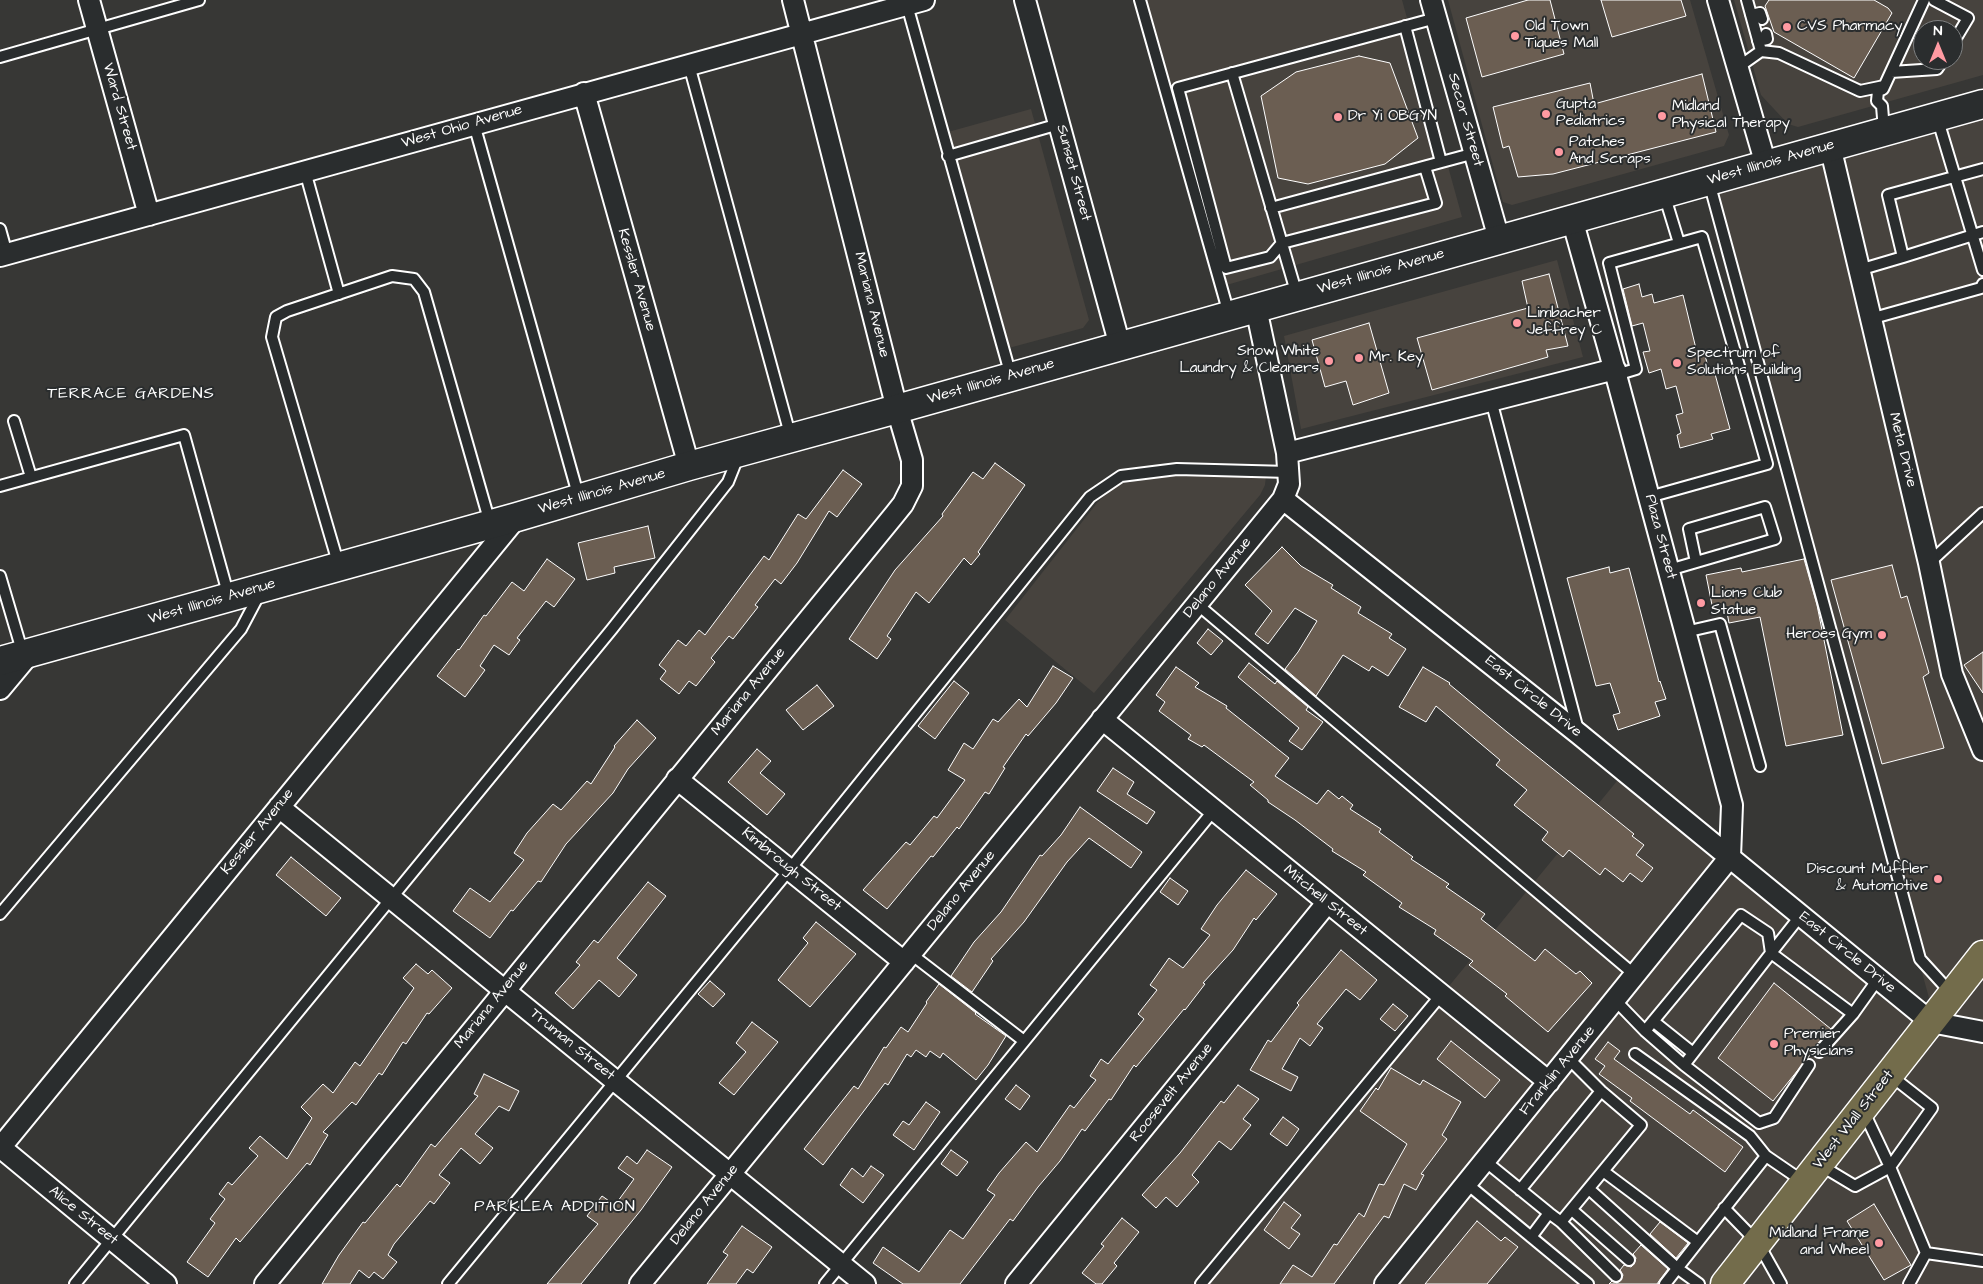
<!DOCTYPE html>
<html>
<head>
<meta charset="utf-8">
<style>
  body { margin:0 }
  #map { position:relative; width:1983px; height:1284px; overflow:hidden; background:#373735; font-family:"Architects Daughter",sans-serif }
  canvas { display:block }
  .north { position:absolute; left:1913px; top:20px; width:50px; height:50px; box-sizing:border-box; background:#2a2d2e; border:1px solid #7f8182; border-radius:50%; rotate:0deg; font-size:14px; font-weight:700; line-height:20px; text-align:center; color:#fff }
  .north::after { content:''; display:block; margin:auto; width:18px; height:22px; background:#ff9aa2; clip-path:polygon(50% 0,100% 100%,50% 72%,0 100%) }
</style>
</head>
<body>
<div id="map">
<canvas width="1983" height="1284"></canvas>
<div class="north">N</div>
</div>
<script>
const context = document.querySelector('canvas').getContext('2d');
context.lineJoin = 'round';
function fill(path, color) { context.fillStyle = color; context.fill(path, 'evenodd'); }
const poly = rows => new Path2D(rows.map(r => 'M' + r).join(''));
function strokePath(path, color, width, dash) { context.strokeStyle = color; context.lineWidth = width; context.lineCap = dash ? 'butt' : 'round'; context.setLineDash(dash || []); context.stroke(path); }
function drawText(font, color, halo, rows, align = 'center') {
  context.font = font + ' "Architects Daughter",sans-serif'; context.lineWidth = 4; context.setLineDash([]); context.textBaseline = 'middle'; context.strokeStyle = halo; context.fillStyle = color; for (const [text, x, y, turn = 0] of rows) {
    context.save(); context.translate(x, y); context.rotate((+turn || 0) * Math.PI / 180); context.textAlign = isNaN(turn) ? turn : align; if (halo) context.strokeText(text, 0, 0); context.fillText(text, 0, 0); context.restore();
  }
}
const built = poly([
  [1145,0,1402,0,1462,217,1223,286],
  [1448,0,1690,0,1729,135,1724,146,1512,205,1503,202],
  [1734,0,1983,0,1983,75,1798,127,1788,124,1761,95],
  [1923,30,1953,30,1953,60,1923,60],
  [1983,104,1983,1284,1205,1284,1626,770,1935,1020,1706,182],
  [1031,109,1089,320,1083,328,1005,349,948,132],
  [1557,260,1583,357,1301,429,1284,336],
  [1141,475,1266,476,1265,485,1260,495,1094,693,1005,620,1097,503,1122,478]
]);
const building = poly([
  [1528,0,1550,0,1564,54,1482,77,1466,18,1528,0],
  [1601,0,1681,0,1686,16,1612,37,1601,0],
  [1769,0,1874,0,1888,8,1892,13,1854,78,1774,32,1765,6,1769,0],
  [1359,56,1390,63,1418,138,1385,164,1308,184,1278,178,1261,96,1296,72,1359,56],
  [1702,74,1716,132,1553,174,1518,177,1509,146,1503,148,1493,107,1590,83,1594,104,1702,74],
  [1549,274,1568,346,1546,350,1548,357,1432,390,1417,338,1528,308,1522,281,1549,274],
  [1639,284,1642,297,1652,294,1654,303,1683,295,1698,357,1705,355,1710,375,1715,374,1730,429,1711,434,1713,439,1680,448,1677,435,1681,433,1676,415,1683,413,1676,386,1666,389,1661,369,1649,373,1643,352,1650,351,1643,323,1632,326,1623,289,1639,284],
  [1369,323,1389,393,1353,405,1346,381,1325,387,1312,340,1369,323],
  [995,463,1025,485,978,552,980,554,971,565,964,558,929,603,916,592,887,636,891,639,877,659,849,639,895,570,943,516,942,514,973,472,983,479,995,463],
  [843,470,862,484,837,517,829,511,797,563,781,584,775,579,755,605,758,607,733,639,729,636,711,658,715,662,696,686,689,681,679,694,660,679,666,671,659,665,678,640,686,646,699,630,705,635,764,556,769,560,798,514,806,519,843,470],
  [648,526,655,558,614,567,615,573,587,580,578,543,648,526],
  [1282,547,1301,566,1333,585,1331,588,1361,607,1358,613,1392,634,1389,638,1406,649,1388,676,1372,666,1369,671,1343,655,1316,696,1285,669,1298,652,1317,621,1295,608,1268,644,1255,634,1272,611,1245,585,1282,547],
  [547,559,575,579,554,607,546,601,517,638,520,640,509,655,494,645,480,666,485,670,465,697,437,676,458,649,459,650,484,615,486,616,512,582,524,591,547,559],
  [1804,559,1817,605,1843,735,1786,746,1760,617,1729,623,1726,607,1713,610,1706,575,1741,568,1742,572,1804,559],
  [1892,565,1901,598,1907,596,1929,673,1923,677,1944,748,1882,764,1831,580,1892,565],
  [1609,567,1610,573,1629,568,1659,682,1660,681,1666,699,1655,702,1660,716,1618,730,1613,715,1620,713,1610,683,1596,686,1567,578,1609,567],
  [1208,629,1223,641,1211,655,1197,643,1208,629],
  [1983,652,1983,693,1964,665,1983,652],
  [1249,663,1275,684,1277,681,1308,707,1306,710,1323,722,1302,750,1289,741,1299,728,1238,677,1249,663],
  [1053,666,1073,678,1056,703,1028,736,1026,734,1003,767,1005,768,989,794,985,792,959,829,957,827,933,857,931,856,887,909,863,890,906,842,910,845,934,816,937,818,965,780,948,770,964,743,973,749,993,719,998,722,1019,699,1027,707,1053,666],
  [1176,667,1199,683,1195,687,1227,706,1226,708,1289,758,1275,776,1317,804,1328,790,1339,799,1342,796,1353,805,1350,809,1381,829,1379,832,1413,857,1411,859,1449,884,1446,887,1485,914,1481,919,1535,961,1545,949,1576,974,1580,971,1592,983,1548,1032,1505,996,1507,994,1469,965,1473,961,1434,934,1436,930,1399,907,1402,903,1363,875,1366,872,1332,851,1333,849,1295,820,1268,802,1268,800,1250,785,1254,782,1204,745,1202,747,1188,739,1191,735,1159,711,1165,702,1156,695,1176,667],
  [1423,667,1450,683,1449,684,1507,732,1634,834,1632,836,1644,845,1636,855,1653,868,1642,882,1630,873,1623,882,1605,868,1600,875,1569,850,1563,857,1542,840,1548,832,1514,805,1527,790,1496,765,1500,760,1436,706,1426,722,1399,707,1423,667],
  [954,681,969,693,935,739,918,726,954,681],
  [817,685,834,706,803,730,786,710,817,685],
  [637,720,656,738,628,769,613,793,566,844,541,882,538,881,513,911,511,910,490,938,453,911,470,888,490,902,524,860,514,853,527,833,553,804,561,810,587,781,591,784,615,747,614,746,637,720],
  [757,749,771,761,760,773,785,794,767,815,728,782,757,749],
  [1113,768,1134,782,1127,794,1155,812,1147,824,1097,791,1113,768],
  [1080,807,1142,852,1131,868,1089,838,1067,862,1024,922,991,959,993,961,972,992,951,976,974,942,1001,912,1040,855,1042,856,1061,835,1080,807],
  [291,857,341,898,326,916,276,875,291,857],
  [1246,870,1277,894,1256,920,1254,918,1233,950,1203,983,1205,984,1185,1010,1184,1009,1136,1067,1134,1065,1111,1100,1109,1099,1085,1131,1082,1129,1060,1161,1038,1187,1013,1221,1010,1219,960,1284,903,1284,873,1263,883,1247,919,1272,950,1230,963,1239,995,1195,987,1190,999,1173,1026,1142,1037,1152,1070,1105,1074,1108,1096,1080,1090,1076,1101,1059,1108,1064,1144,1019,1138,1014,1157,990,1150,985,1169,958,1183,968,1210,935,1201,929,1217,905,1246,870],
  [1170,878,1188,891,1178,905,1160,892,1170,878],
  [648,882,666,896,617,958,637,975,619,997,599,980,573,1009,555,993,580,965,576,962,594,940,598,943,648,882],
  [816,922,856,954,810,1007,778,980,808,943,803,938,816,922],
  [1341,950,1377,980,1360,1000,1346,989,1317,1024,1323,1028,1310,1046,1300,1038,1282,1069,1298,1077,1291,1091,1250,1070,1268,1040,1271,1042,1299,1005,1297,1003,1341,950],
  [416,964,428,974,432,970,452,988,429,1014,427,1013,406,1044,403,1042,382,1075,379,1073,356,1105,352,1102,323,1132,328,1135,310,1165,307,1163,240,1242,236,1238,208,1277,187,1262,215,1223,210,1219,225,1199,219,1194,228,1182,232,1185,258,1156,249,1148,260,1136,287,1159,312,1118,301,1107,323,1084,333,1093,355,1062,360,1066,414,988,403,978,416,964],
  [710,981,725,994,713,1007,698,994,710,981],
  [1774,983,1831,1029,1773,1101,1718,1058,1774,983],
  [939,984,976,1013,975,1014,1006,1036,988,1065,976,1080,943,1053,940,1058,930,1051,926,1057,916,1050,911,1057,907,1054,888,1085,885,1083,823,1165,804,1149,854,1086,858,1089,884,1047,886,1048,901,1027,908,1032,927,1003,926,1002,939,984],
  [1393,1004,1408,1016,1395,1031,1380,1019,1393,1004],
  [752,1022,778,1042,734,1095,719,1083,746,1052,736,1043,752,1022],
  [1451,1041,1500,1080,1485,1098,1437,1059,1451,1041],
  [1608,1042,1620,1051,1614,1059,1690,1114,1693,1110,1743,1147,1725,1172,1630,1101,1632,1098,1599,1074,1605,1066,1595,1059,1608,1042],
  [1391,1068,1420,1085,1423,1080,1461,1102,1442,1135,1447,1139,1421,1174,1424,1175,1416,1190,1404,1184,1389,1218,1384,1216,1334,1284,1280,1284,1293,1265,1312,1277,1334,1244,1337,1245,1359,1213,1364,1217,1379,1184,1384,1185,1407,1144,1360,1111,1376,1088,1378,1090,1391,1068],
  [484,1074,519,1091,509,1111,499,1106,475,1134,493,1148,480,1164,461,1148,439,1175,450,1183,434,1204,430,1201,394,1244,388,1255,397,1262,383,1279,374,1272,369,1278,359,1270,350,1284,322,1284,339,1255,363,1222,365,1223,397,1184,400,1187,431,1144,435,1147,478,1096,474,1094,484,1074],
  [1016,1085,1030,1096,1020,1110,1005,1099,1016,1085],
  [1238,1085,1259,1099,1243,1119,1251,1125,1231,1150,1219,1141,1192,1175,1199,1182,1177,1207,1166,1197,1156,1208,1142,1195,1180,1153,1221,1101,1224,1103,1238,1085],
  [926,1102,940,1112,914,1150,893,1135,903,1121,909,1125,926,1102],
  [1283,1117,1299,1129,1287,1146,1270,1134,1283,1117],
  [647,1150,672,1167,641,1210,581,1284,547,1284,598,1224,587,1216,602,1196,615,1205,634,1179,618,1168,627,1156,637,1164,647,1150],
  [951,1150,968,1162,957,1176,941,1164,951,1150],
  [871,1166,884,1175,863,1203,840,1185,852,1168,863,1177,871,1166],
  [1284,1202,1301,1215,1291,1228,1300,1234,1289,1249,1264,1230,1284,1202],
  [1874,1204,1911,1265,1884,1280,1847,1221,1874,1204],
  [1122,1218,1139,1232,1114,1263,1117,1266,1102,1284,1096,1284,1082,1273,1104,1246,1101,1244,1122,1218],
  [1477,1221,1501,1241,1505,1237,1518,1247,1487,1284,1425,1284,1477,1221],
  [1660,1222,1688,1243,1676,1258,1650,1234,1660,1222],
  [742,1226,772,1247,753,1273,747,1269,736,1284,707,1284,728,1255,723,1252,742,1226],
  [1641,1245,1668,1269,1659,1281,1657,1284,1609,1284,1612,1281,1617,1283,1621,1280,1623,1275,1620,1270,1624,1265,1631,1267,1634,1264,1636,1258,1633,1254,1641,1245]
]);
const service = poly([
  [1140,0,1229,314],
  [1934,0,1968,18,1953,43],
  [907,5,1011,376],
  [1751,15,1760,13,1762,19],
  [1405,26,1441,162],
  [1758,41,1767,39,1766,34],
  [1761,51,1779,53,1860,91,1884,86],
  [0,57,199,0],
  [689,65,791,438],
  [1737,68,1761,51,1747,0],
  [1891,72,1937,69,1943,60],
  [1232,73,1297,295],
  [1937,117,1983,270],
  [474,124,579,498],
  [1884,130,1882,106,1877,101,1878,91,1883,89,1924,0],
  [948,156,1059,124],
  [1425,167,1436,203,1282,243,1270,257,1226,268,1178,88,1436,18],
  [305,171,339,294],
  [1709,182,1920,959,1952,994],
  [1664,194,1679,243],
  [1271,208,1475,153],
  [0,229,7,254],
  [1903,257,1983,232],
  [1859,270,1903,257,1888,195,1983,169],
  [1870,319,1981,288,1983,284],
  [1616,375,1636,369,1609,263,1702,237,1767,464,1649,497],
  [1491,400,1578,730],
  [14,421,31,477],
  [0,486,184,435,229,597],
  [1929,563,1983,513],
  [339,566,272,337,276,317,287,311,392,276,414,279,424,292,490,523],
  [1669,570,1775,539,1765,507,1689,529,1696,562],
  [0,576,23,654],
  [1197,604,1635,975],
  [1685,632,1720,624,1760,766],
  [0,914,241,629,260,593],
  [1771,953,1801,915],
  [911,954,1024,1041],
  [1615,1000,1645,1031,1684,1065,1771,953,1853,1014],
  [1653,1021,1693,1053],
  [1645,1031,1741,915,1768,933,1771,953],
  [1819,1052,1853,1014,1878,979],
  [1635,1054,1750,1136,1766,1156],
  [1684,1065,1759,1123,1774,1118,1809,1065],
  [1863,1110,1890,1167,1926,1253,1909,1284],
  [1485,1161,1549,1213,1531,1237],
  [1820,1165,1855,1186,1890,1167,1932,1108,1890,1075],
  [1603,1171,1698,1242,1665,1284],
  [1466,1183,1588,1284],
  [1589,1189,1677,1268,1699,1284],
  [1520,1190,1601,1091],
  [1724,1208,1758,1243,1781,1284],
  [1572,1210,1629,1260],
  [1549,1213,1561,1222,1641,1125,1601,1091,1568,1058],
  [1561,1222,1616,1276],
  [1698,1242,1766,1156,1804,1182],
  [1926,1253,1983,1261],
  [75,1284,612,629,728,482,738,457],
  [448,1284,790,869,1090,497,1121,476,1177,469,1289,472],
  [825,1284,1214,810],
  [1201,1284,1441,995]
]);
const minor = poly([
  [89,0,149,215],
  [1025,0,1120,346],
  [1431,0,1499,239],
  [1718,0,1766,165],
  [584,93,689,466],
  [1830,146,1929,563,1952,674,1983,750],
  [0,256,924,0],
  [1256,308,1287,453,1289,484,1283,499,1579,734,1931,1022,1983,1032],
  [1287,453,1615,369],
  [0,689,30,653],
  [1102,719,1549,1082],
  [677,779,904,962],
  [279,807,865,1284],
  [0,1147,166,1284],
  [0,1148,517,517],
  [265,1284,895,514,903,504,912,486,912,460,897,409,793,0],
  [640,1284,1283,499],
  [1016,1284,1327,903],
  [1385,1284,1730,857,1732,805,1616,375,1572,219]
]);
const secondary = poly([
  [0,661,517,517,689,466,897,409,1983,104]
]);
const primary = poly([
  [1725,1284,1983,955]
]);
const markers = [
  [1787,27,5,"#ff9aa2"],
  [1515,36,5,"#ff9aa2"],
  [1546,114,5,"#ff9aa2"],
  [1662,116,5,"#ff9aa2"],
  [1338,117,5,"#ff9aa2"],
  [1559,152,5,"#ff9aa2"],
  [1517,323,5,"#ff9aa2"],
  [1359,358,5,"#ff9aa2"],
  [1329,361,5,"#ff9aa2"],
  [1677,363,5,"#ff9aa2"],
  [1701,603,5,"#ff9aa2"],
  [1882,635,5,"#ff9aa2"],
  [1938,879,5,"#ff9aa2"],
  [1774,1044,5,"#ff9aa2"],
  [1879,1243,5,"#ff9aa2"]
];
const poiNames = [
  ["Old Town",1525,27],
  ["Tiques Mall",1525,44],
  ["CVS Pharmacy",1797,27],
  ["Gupta",1556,105],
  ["Pediatrics",1556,122],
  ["Midland",1672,107],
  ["Physical Therapy",1672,124],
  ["Dr Yi OBGYN",1348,117],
  ["Patches",1569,143],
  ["And Scraps",1569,160],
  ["Limbacher",1527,314],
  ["Jeffrey C",1527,331],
  ["Snow White",1319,352,"right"],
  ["Laundry & Cleaners",1319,369,"right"],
  ["Spectrum of",1687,354],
  ["Solutions Building",1687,371],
  ["Mr. Key",1369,358],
  ["Lions Club",1711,594],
  ["Statue",1711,611],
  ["Heroes Gym",1872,635,"right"],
  ["Discount Muffler",1928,870,"right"],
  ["& Automotive",1928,887,"right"],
  ["Premier",1784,1035],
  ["Physicians",1784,1052],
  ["Midland Frame",1869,1234,"right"],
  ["and Wheel",1869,1251,"right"]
];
const streetNames = [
  ["Ward Street",119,107,74],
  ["Secor Street",1465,120,74],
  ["West Ohio Avenue",462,127,-16],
  ["West Illinois Avenue",1771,163,-16],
  ["Sunset Street",1073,173,75],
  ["West Illinois Avenue",1381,272,-16],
  ["Kessler Avenue",636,280,74],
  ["Mariana Avenue",871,305,76],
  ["West Illinois Avenue",991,382,-16],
  ["Meta Drive",1902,450,76],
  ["West Illinois Avenue",602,492,-16],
  ["Plaza Street",1660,537,75],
  ["Delano Avenue",1218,578,-51],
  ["West Illinois Avenue",212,602,-16],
  ["Mariana Avenue",749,692,-51],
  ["East Circle Drive",1533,697,39],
  ["Kessler Avenue",258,832,-51],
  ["Kimbrough Street",791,870,39],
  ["Delano Avenue",962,891,-51],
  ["Mitchell Street",1325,901,39],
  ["East Circle Drive",1847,953,39],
  ["Mariana Avenue",492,1005,-51],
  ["Truman Street",572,1045,39],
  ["Franklin Avenue",1558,1071,-51],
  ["Roosevelt Avenue",1172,1093,-51],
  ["West Wall Street",1854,1120,-52],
  ["Delano Avenue",705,1205,-51],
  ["Alice Street",83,1216,39]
];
const neighbourhoodNames = [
  ["TERRACE GARDENS",131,395],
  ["PARKLEA ADDITION",555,1208]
];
fill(built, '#47433e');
fill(building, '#6b5e52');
strokePath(building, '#fff', 1);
strokePath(service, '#fff', 14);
strokePath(minor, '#fff', 24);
strokePath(secondary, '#fff', 31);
strokePath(primary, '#fff', 31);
strokePath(service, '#2a2d2e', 10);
strokePath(minor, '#2a2d2e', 20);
strokePath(secondary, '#2a2d2e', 28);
strokePath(primary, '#736c4b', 28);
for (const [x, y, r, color] of markers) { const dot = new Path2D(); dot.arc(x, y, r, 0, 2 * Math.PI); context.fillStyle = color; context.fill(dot); strokePath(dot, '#2a2d2e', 2); }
drawText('15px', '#fff', '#2a2d2e', poiNames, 'left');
drawText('15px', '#fff', '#2a2d2e', streetNames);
context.letterSpacing = '1px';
drawText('16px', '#fff', '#2a2d2e', neighbourhoodNames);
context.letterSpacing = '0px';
</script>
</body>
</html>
